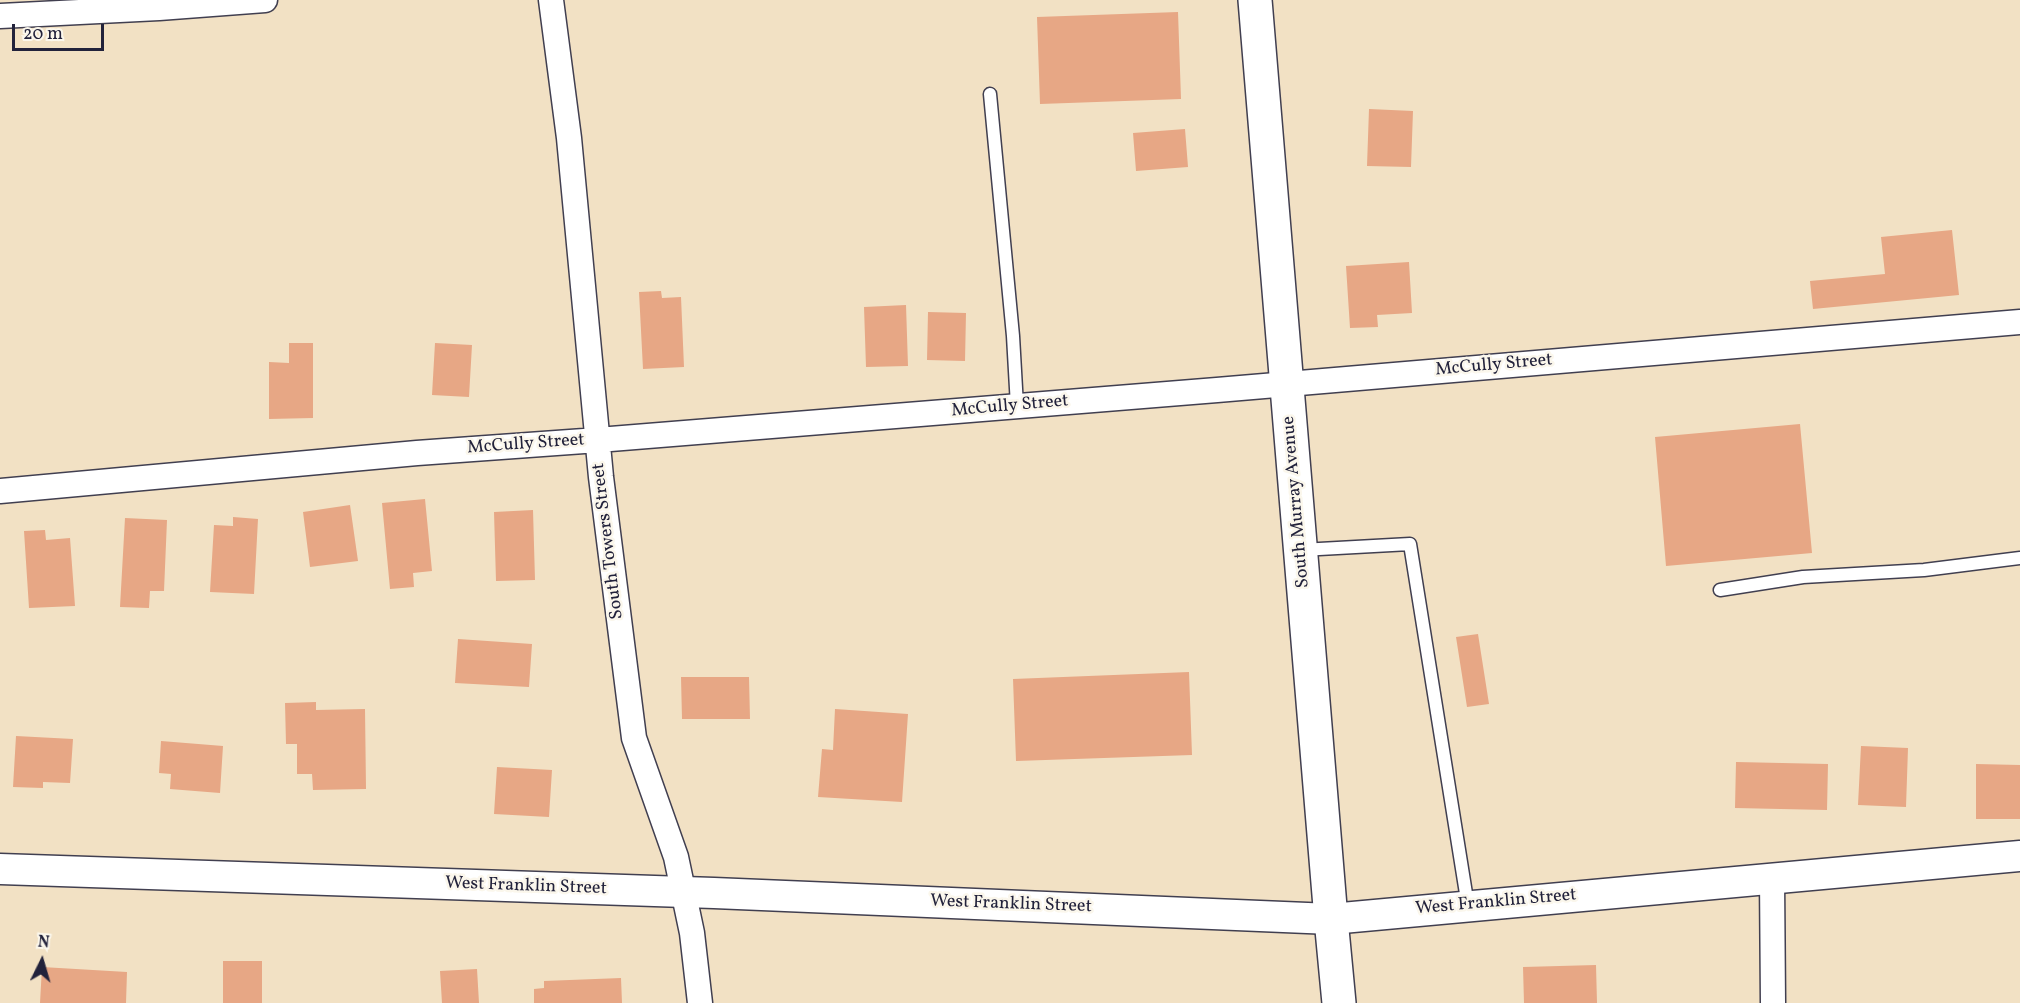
<!DOCTYPE html>
<html>
<head>
<meta charset="utf-8">
<style>
  body { margin:0 }
  #map { position:relative; width:2020px; height:1003px; overflow:hidden; background:#f2e1c4; font-family:Vollkorn,serif }
  canvas { display:block }
  .north { position:absolute; left:12px; top:931px; width:60px; height:60px; -webkit-text-stroke:4px #fbf7ec; paint-order:stroke; rotate:5deg; font-size:16px; font-weight:700; line-height:24px; text-align:center; color:#22223b }
  .north::after { content:''; display:block; margin:auto; width:21px; height:27px; background:#22223b; clip-path:polygon(50% 0,100% 100%,50% 72%,0 100%) }
  .scale { position:absolute; left:12px; top:24px; width:92px; height:27px; box-sizing:border-box; border:3px solid #22223b; border-top:0; padding-left:8px; font-size:18px; line-height:21px; white-space:nowrap; color:#22223b; -webkit-text-stroke:4px #fbf7ec; paint-order:stroke }
</style>
</head>
<body>
<div id="map">
<canvas width="2020" height="1003"></canvas>
<div class="north">N</div>
<div class="scale">20 m</div>
</div>
<script>
const context = document.querySelector('canvas').getContext('2d');
context.lineJoin = 'round';
function fill(path, color) { context.fillStyle = color; context.fill(path, 'evenodd'); }
const poly = rows => new Path2D(rows.map(r => 'M' + r).join(''));
function strokePath(path, color, width, dash) { context.strokeStyle = color; context.lineWidth = width; context.lineCap = dash ? 'butt' : 'round'; context.setLineDash(dash || []); context.stroke(path); }
function drawText(font, color, halo, rows, align = 'center') {
  context.font = font + ' Vollkorn,serif'; context.lineWidth = 5; context.setLineDash([]); context.textBaseline = 'middle'; context.strokeStyle = halo; context.fillStyle = color; for (const [text, x, y, turn = 0] of rows) {
    context.save(); context.translate(x, y); context.rotate((+turn || 0) * Math.PI / 180); context.textAlign = isNaN(turn) ? turn : align; if (halo) context.strokeText(text, 0, 0); context.fillText(text, 0, 0); context.restore();
  }
}
const building = poly([
  [1178,12,1181,99,1040,104,1037,17],
  [1369,109,1413,111,1411,167,1367,166],
  [1185,129,1188,167,1136,171,1133,133],
  [1952,230,1959,295,1813,309,1810,281,1885,274,1881,237],
  [1409,262,1412,313,1377,315,1378,327,1350,328,1346,266],
  [661,291,662,298,681,297,684,367,643,369,639,292],
  [906,305,908,366,866,367,864,307],
  [928,312,966,313,965,361,927,360],
  [289,343,313,343,313,418,269,419,269,362,289,363],
  [435,343,472,345,469,397,432,395],
  [1800,424,1812,553,1666,566,1655,437],
  [425,499,432,571,413,573,414,587,390,589,382,503],
  [350,505,358,561,310,567,303,512],
  [533,510,535,580,496,581,494,512],
  [233,517,258,519,254,594,210,592,214,525,233,526],
  [125,518,167,520,164,591,150,591,149,608,120,607],
  [45,530,46,540,70,538,75,606,29,608,24,531],
  [1478,634,1489,704,1467,707,1456,637],
  [458,639,532,644,529,687,455,683],
  [1189,672,1192,755,1016,761,1013,679],
  [681,677,749,677,750,719,682,719],
  [316,702,316,710,365,709,366,789,313,790,312,774,297,774,297,744,286,744,285,703],
  [835,709,908,714,902,802,818,797,822,749,833,750],
  [16,736,73,739,70,783,43,782,43,788,13,787],
  [161,741,223,746,220,793,170,789,171,774,159,773],
  [1861,746,1908,748,1906,807,1858,805],
  [1736,762,1828,764,1827,810,1735,808],
  [1976,764,2020,765,2020,819,1976,819],
  [497,767,552,770,549,817,494,814],
  [223,961,262,961,262,1003,223,1003],
  [1596,965,1597,1003,1524,1003,1523,967],
  [42,967,127,972,126,1003,40,1003],
  [477,969,479,1003,442,1003,440,971],
  [621,978,622,1003,534,1003,534,989,544,988,544,981]
]);
const service = poly([
  [990,94,1013,336,1017,406],
  [1301,550,1410,544,1468,906],
  [1720,590,1803,577,1924,570,2020,558]
]);
const minor = poly([
  [551,0,569,138,601,477,634,738,676,857,692,933,700,1003],
  [0,16,159,8,265,0],
  [0,491,417,453,598,440,1217,390,2020,322],
  [1772,878,1773,1003]
]);
const tertiary = poly([
  [0,869,714,893,1331,919,2020,856]
]);
const primary = poly([
  [1255,0,1331,919,1339,1003]
]);
const streetNames = [
  ["McCully Street",1494,366,-5],
  ["McCully Street",1010,407,-5],
  ["McCully Street",526,445,-4],
  ["South Murray Avenue",1297,502,-95],
  ["South Towers Street",609,541,-97],
  ["West Franklin Street",526,887,2],
  ["West Franklin Street",1496,903,-5],
  ["West Franklin Street",1011,905,2]
];
fill(building, '#e7a785');
strokePath(service, '#413f50', 15);
strokePath(minor, '#413f50', 27);
strokePath(tertiary, '#413f50', 33);
strokePath(primary, '#413f50', 36);
strokePath(service, '#fff', 12);
strokePath(minor, '#fff', 24);
strokePath(tertiary, '#fff', 30);
strokePath(primary, '#fff', 33);
drawText('18px', '#22223b', '#fbf7ec', streetNames);
</script>
</body>
</html>
